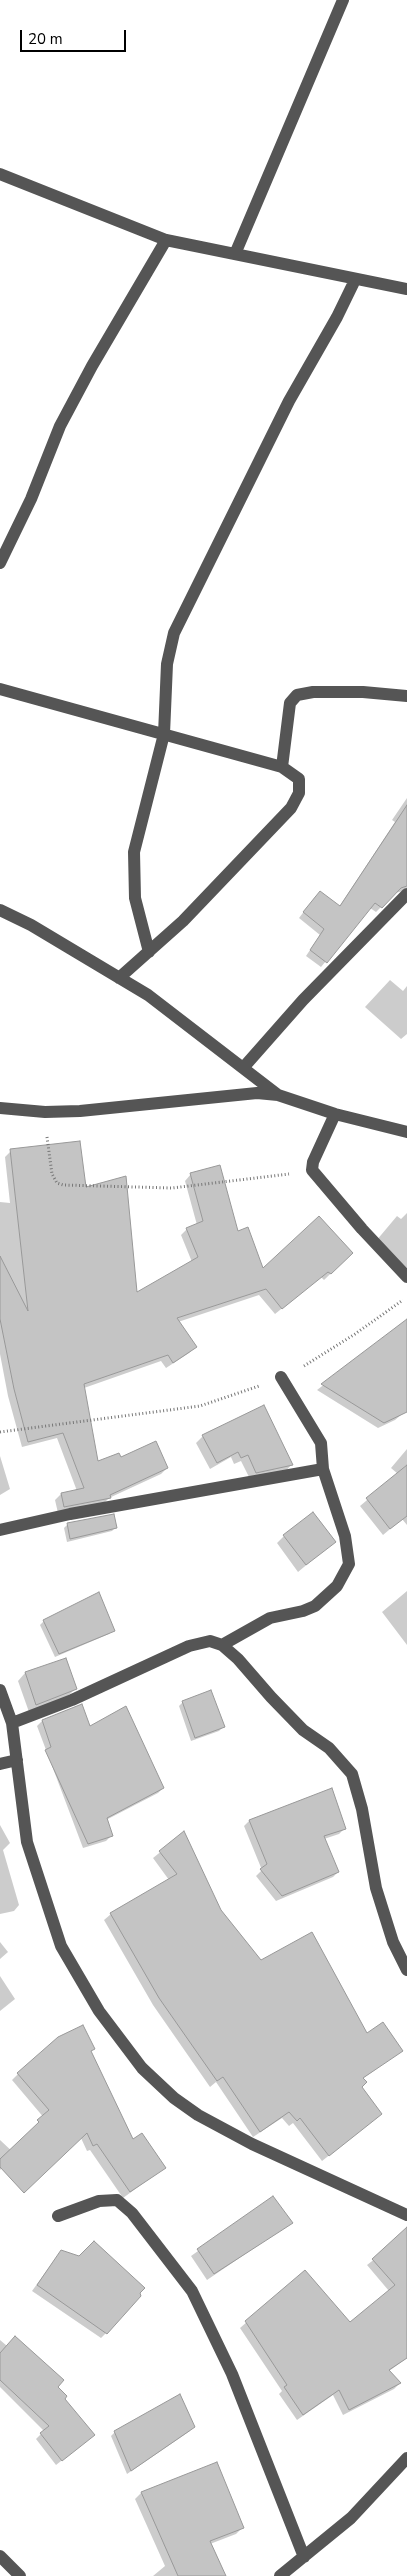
<!DOCTYPE html>
<html>
<head>
<meta charset="utf-8">
<style>
  body { margin:0 }
  #map { position:relative; width:407px; height:2576px; overflow:hidden; background:#fff; font-family:"Nunito Sans",sans-serif }
  canvas { display:block }
  .scale { position:absolute; left:20px; top:30px; width:106px; height:22px; box-sizing:border-box; border:2px solid #000; border-top:0; padding-left:6px; font-size:15px; line-height:18px; white-space:nowrap; color:#000; -webkit-text-stroke:4px #fff; paint-order:stroke }
</style>
</head>
<body>
<div id="map">
<canvas width="407" height="2576"></canvas>
<div class="scale">20 m</div>
</div>
<script>
const context = document.querySelector('canvas').getContext('2d');
context.lineJoin = 'round';
function fill(path, color) { context.fillStyle = color; context.fill(path, 'evenodd'); }
const poly = rows => new Path2D(rows.map(r => 'M' + r).join(''));
function strokePath(path, color, width, dash) { context.strokeStyle = color; context.lineWidth = width; context.lineCap = dash ? 'butt' : 'round'; context.setLineDash(dash || []); context.stroke(path); }
const shadow = poly([
  [407,798,407,888,403,891,395,893,376,912,370,908,321,967,306,956,320,935,299,918,315,897,339,907,395,822,392,820],
  [390,980,403,991,407,986,407,1034,401,1039,365,1007],
  [11,1151,85,1188,136,1294,192,1262,181,1235,187,1229,197,1225,185,1181,191,1174,237,1233,263,1270,352,1253,324,1280,321,1277,275,1314,259,1295,178,1322,195,1347,189,1353,166,1368,161,1361,84,1388,97,1463,120,1459,167,1468,161,1474,109,1498,103,1504,58,1513,55,1500,61,1494,77,1491,57,1438,22,1447,8,1396,0,1354,0,1202,10,1203,5,1157],
  [407,1213,407,1271,376,1241,397,1216,401,1219],
  [407,1321,407,1410,395,1420,378,1428,317,1390],
  [203,1436,291,1465,285,1472,250,1479,241,1461,234,1464,231,1457,210,1469,196,1443],
  [407,1449,407,1525,402,1519,383,1535,360,1506,398,1474,391,1468],
  [0,1456,10,1489,0,1495],
  [68,1524,116,1527,112,1531,67,1542,64,1528],
  [284,1536,334,1542,298,1572,277,1543],
  [407,1591,407,1645,382,1612],
  [44,1621,113,1630,109,1634,55,1657,40,1625],
  [65,1659,76,1688,68,1696,29,1712,18,1681,25,1673],
  [183,1702,223,1727,219,1731,191,1741,179,1706],
  [42,1721,89,1728,163,1788,158,1793,106,1820,111,1836,106,1841,83,1848,37,1726],
  [331,1790,344,1829,339,1834,324,1839,338,1872,333,1877,276,1901,256,1876,262,1870,244,1826,249,1821],
  [0,1825,10,1843,3,1850,19,1905,14,1911,0,1914],
  [184,1833,220,1911,261,1961,367,2035,401,2051,362,2079,361,2087,369,2124,322,2161,293,2123,289,2126,282,2118,253,2137,216,2082,210,2087,153,2005,104,1920,111,1914,169,1880,153,1858],
  [0,1942,8,1952,0,1959],
  [0,1976,15,1999,0,2011],
  [93,2049,90,2052,132,2141,164,2168,123,2198,90,2150,87,2151,81,2138,45,2119,12,2080,18,2074],
  [0,2140,15,2154,0,2170],
  [273,2198,291,2223,207,2280,191,2256],
  [407,2234,407,2358,389,2371,400,2383,394,2389,343,2415,333,2395,297,2420,279,2394,282,2391,240,2328,305,2271,349,2323,389,2291,367,2265],
  [61,2251,106,2333,101,2338,32,2291],
  [0,2340,56,2387,88,2440,56,2465,36,2439,44,2431,0,2387],
  [190,2431,127,2474,111,2436,115,2432],
  [141,2493,242,2528,236,2534,210,2544,225,2576,153,2576,165,2566,135,2499]
]);
const building = poly([
  [407,805,407,886,401,888,382,908,375,903,327,963,310,950,324,929,303,912,320,891,340,906,407,805],
  [80,1141,86,1187,126,1176,137,1292,198,1257,186,1228,203,1221,190,1173,220,1165,238,1231,248,1227,263,1268,319,1216,353,1253,331,1274,328,1272,282,1309,266,1289,177,1318,197,1347,173,1363,168,1355,84,1384,98,1461,119,1453,121,1457,156,1441,168,1468,110,1495,111,1498,64,1507,61,1493,84,1488,63,1433,28,1442,14,1389,0,1319,0,1256,28,1311,10,1149,80,1141],
  [407,1319,407,1412,384,1423,321,1384,407,1319],
  [264,1405,293,1465,256,1473,248,1455,241,1458,238,1452,217,1463,202,1435,264,1405],
  [407,1465,407,1516,390,1529,366,1498,407,1465],
  [313,1512,336,1542,306,1565,283,1535,313,1512],
  [114,1514,117,1528,70,1539,67,1523,114,1514],
  [99,1592,115,1631,59,1654,43,1620,99,1592],
  [66,1658,77,1689,36,1705,25,1672,66,1658],
  [211,1690,225,1727,195,1738,182,1701,211,1690],
  [82,1704,90,1726,126,1706,164,1788,107,1818,113,1836,88,1844,45,1750,51,1747,42,1720,82,1704],
  [332,1788,346,1829,324,1836,339,1872,282,1896,260,1869,267,1864,249,1820,332,1788],
  [184,1831,221,1910,261,1960,312,1932,367,2033,383,2022,403,2051,363,2078,367,2082,362,2087,382,2114,329,2156,300,2118,297,2121,289,2112,260,2132,223,2077,217,2081,159,1998,110,1913,177,1874,159,1851,184,1831],
  [83,2025,95,2049,91,2051,133,2139,142,2133,166,2168,130,2192,97,2144,93,2146,87,2133,24,2193,0,2167,0,2159,39,2122,37,2120,49,2110,17,2073,58,2037,83,2025],
  [273,2196,293,2223,214,2274,197,2249,273,2196],
  [407,2227,407,2358,389,2370,401,2383,349,2410,339,2390,303,2415,284,2387,287,2385,245,2321,305,2270,350,2322,395,2285,372,2259,407,2227],
  [94,2241,145,2288,140,2293,141,2296,107,2334,37,2285,61,2250,79,2256,94,2241],
  [15,2336,64,2380,58,2387,67,2396,65,2399,95,2435,62,2461,40,2433,49,2426,0,2380,0,2353,15,2336],
  [180,2394,195,2427,131,2471,114,2431,180,2394],
  [217,2462,244,2528,210,2541,226,2576,178,2576,141,2492,217,2462]
]);
const path = poly([
  [47,1137,52,1174,57,1183,63,1185,172,1188,289,1174],
  [304,1366,355,1334,403,1300],
  [0,1432,200,1406,259,1386]
]);
const minor = poly([
  [0,174,166,240,407,289],
  [235,254,343,0],
  [0,563,31,499,60,426,92,366,166,240],
  [0,689,282,767,299,779,299,793,291,808,183,921,119,978],
  [282,767,290,703,297,695,313,692,363,692,407,696],
  [0,910,31,925,148,995,278,1095],
  [149,952,135,898,134,852,164,734,167,664,174,633,289,401,337,317,355,280],
  [243,1068,303,1000,407,894],
  [0,1108,45,1112,80,1111,257,1093,278,1095,335,1114,407,1132],
  [335,1114,313,1162,312,1170,362,1229,407,1277],
  [0,1530,70,1514,323,1469],
  [222,1645,270,1618,303,1611,315,1606,337,1586,349,1564,345,1536,323,1469,321,1443,281,1377],
  [0,1690,12,1723,27,1842,61,1946,99,2011,142,2068,174,2098,198,2115,252,2144,407,2215],
  [12,1723,72,1700,189,1646,210,1641,222,1645,238,1659,271,1697,303,1730,329,1748,352,1774,362,1809,376,1888,393,1942,407,1970],
  [0,1764,17,1760],
  [58,2216,99,2201,117,2200,132,2213,192,2291,232,2374,304,2557],
  [0,2556,20,2576],
  [280,2576,351,2518,407,2458]
]);
fill(shadow, '#0003');
fill(building, '#c4c4c4');
strokePath(building, '#999', 1);
strokePath(path, '#777', 3, [1, 2.5]);
strokePath(minor, '#555', 12);
</script>
</body>
</html>
